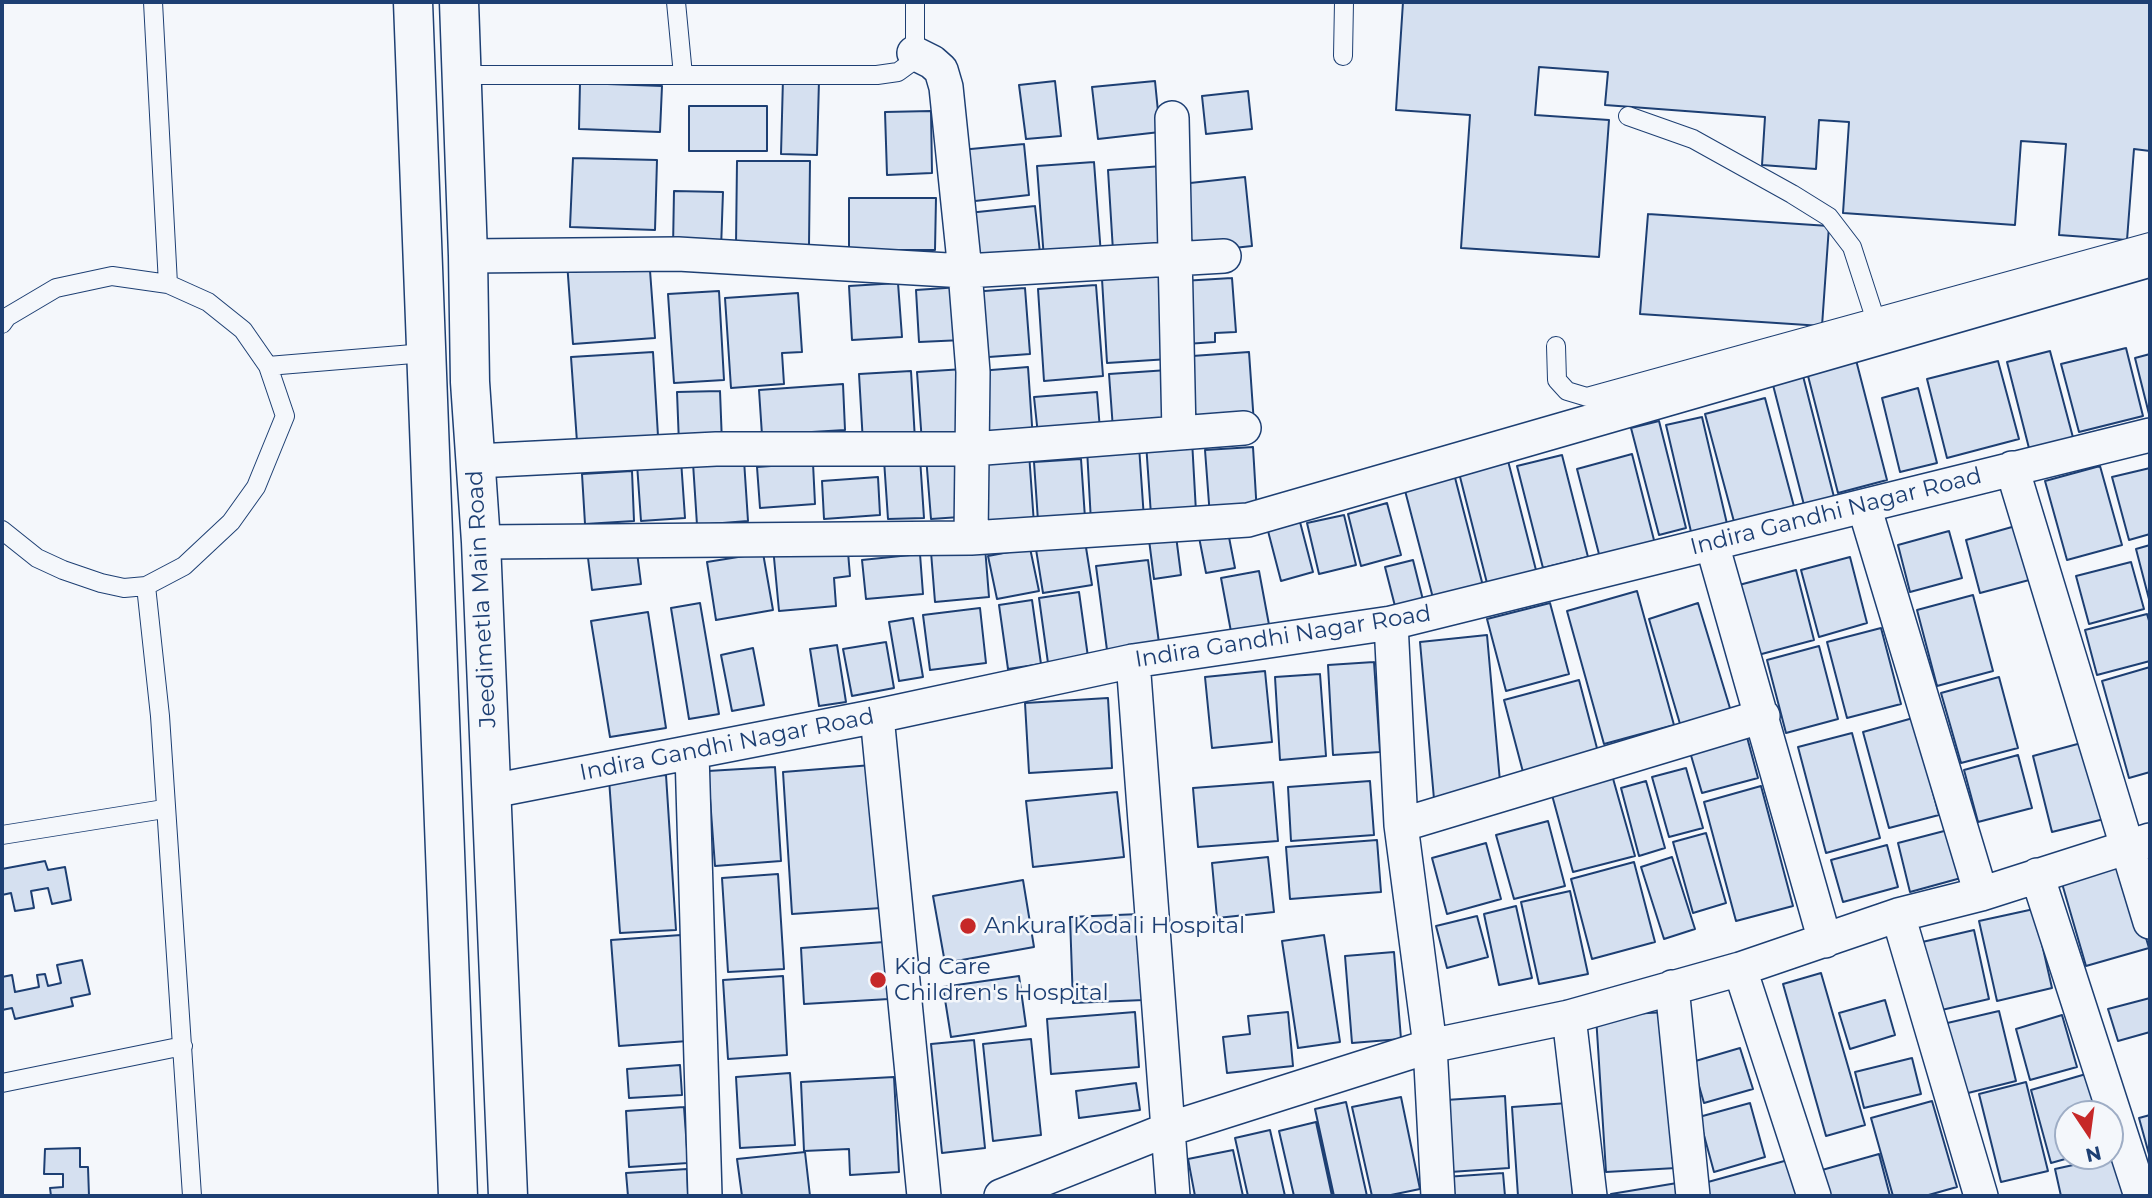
<!DOCTYPE html>
<html>
<head>
<meta charset="utf-8">
<style>
	body { margin:0 }
	#map { position:relative; width:2152px; height:1198px; overflow:hidden; background:#f4f7fb; font-family:Montserrat,sans-serif }
	canvas { display:block }
	.frame { position:absolute; inset:0; border:4px solid #1d3f73; pointer-events:none }
	.north { position:absolute; left:2054px; top:1100px; width:70px; height:70px; box-sizing:border-box; background:#f4f7fb; border:2px solid #9eadc5; border-radius:50%; rotate:167deg; font-size:19px; font-weight:700; line-height:28px; text-align:center; color:#1d3f73 }
	.north::after { content:''; display:block; margin:auto; width:24px; height:32px; background:#c62828; clip-path:polygon(50% 0,100% 100%,50% 72%,0 100%) }
</style>
</head>
<body>
<div id="map">
<canvas width="2152" height="1198"></canvas>
<div class="frame"></div>
<div class="north">N</div>
</div>
<script>
const ctx = document.querySelector('canvas').getContext('2d');
ctx.lineJoin = 'round';
function fill(path, color) { ctx.fillStyle = color; ctx.fill(path, 'evenodd'); }
const toPath = rows => new Path2D(rows.map(r => 'M' + r).join(''));
function trace(path, color, width, dash) { ctx.strokeStyle = color; ctx.lineWidth = width; ctx.lineCap = dash ? 'butt' : 'round'; ctx.setLineDash(dash || []); ctx.stroke(path); }
function drawText(font, color, halo, rows, align = 'center') {
  ctx.font = font + ' Montserrat,sans-serif'; ctx.lineWidth = 5; ctx.setLineDash([]); ctx.textBaseline = 'middle'; ctx.strokeStyle = halo; ctx.fillStyle = color; for (const [text, x, y, turn = 0] of rows) {
    ctx.save(); ctx.translate(x, y); ctx.rotate((+turn || 0) * Math.PI / 180); ctx.textAlign = isNaN(turn) ? turn : align; if (halo) ctx.strokeText(text, 0, 0); ctx.fillText(text, 0, 0); ctx.restore();
  }
}
const building = toPath([
	[1403,2,2150,2,2150,151,2134,149,2127,240,2059,235,2066,144,2021,141,2015,225,1843,213,1849,122,1819,120,1816,169,1762,165,1765,117,1605,105,1608,72,1539,67,1535,115,1609,120,1599,257,1461,248,1470,115,1396,110,1403,2],
	[783,78,819,80,817,155,781,154,783,78],
	[1055,81,1061,136,1026,139,1019,85,1055,81],
	[1155,81,1160,132,1098,139,1092,87,1155,81],
	[580,83,662,86,660,132,579,129,580,83],
	[1248,91,1252,129,1206,134,1202,96,1248,91],
	[689,106,767,106,767,151,689,151,689,106],
	[931,111,932,173,887,175,885,112,931,111],
	[1024,144,1029,195,966,202,960,150,1024,144],
	[573,158,657,160,655,230,570,227,573,158],
	[737,161,810,161,809,245,736,245,737,161],
	[1094,162,1101,255,1044,259,1037,166,1094,162],
	[1163,166,1169,248,1113,251,1108,170,1163,166],
	[1245,177,1252,246,1188,253,1181,184,1245,177],
	[674,191,723,192,721,249,673,248,674,191],
	[849,198,936,198,935,250,849,250,849,198],
	[1035,206,1040,253,973,260,968,213,1035,206],
	[1648,214,1829,226,1822,326,1640,314,1648,214],
	[649,257,655,338,573,344,567,262,649,257],
	[1163,275,1169,359,1107,363,1102,279,1163,275],
	[1232,278,1236,332,1215,333,1215,342,1186,344,1182,281,1232,278],
	[898,283,902,337,852,340,849,286,898,283],
	[1096,285,1103,376,1044,381,1038,289,1096,285],
	[960,287,963,340,919,342,916,290,960,287],
	[1025,288,1030,354,975,358,971,292,1025,288],
	[719,291,724,380,674,383,668,294,719,291],
	[798,293,802,352,782,353,784,384,731,388,725,298,798,293],
	[2126,348,2143,416,2079,432,2061,364,2126,348],
	[2050,351,2075,445,2031,456,2007,362,2050,351],
	[653,352,658,436,577,442,571,357,653,352],
	[1249,352,1254,424,1183,429,1178,357,1249,352],
	[2150,354,2150,418,2135,358,2150,354],
	[1856,360,1887,480,1838,493,1807,372,1856,360],
	[1998,361,2019,439,1947,458,1927,379,1998,361],
	[1028,367,1033,440,983,443,979,371,1028,367],
	[964,369,969,440,922,443,917,372,964,369],
	[1168,370,1171,426,1113,429,1109,374,1168,370],
	[911,371,915,440,863,443,859,374,911,371],
	[1803,376,1834,497,1804,505,1773,385,1803,376],
	[843,384,845,430,762,435,759,390,843,384],
	[1918,388,1937,463,1900,472,1882,398,1918,388],
	[720,391,722,443,679,444,677,392,720,391],
	[1097,392,1100,430,1038,435,1034,397,1097,392],
	[1765,398,1796,514,1736,529,1705,414,1765,398],
	[1702,417,1728,528,1692,536,1666,425,1702,417],
	[1659,421,1686,528,1659,535,1631,428,1659,421],
	[1192,440,1196,512,1151,515,1146,443,1192,440],
	[1139,446,1144,519,1091,522,1087,449,1139,446],
	[1253,447,1257,514,1210,517,1205,450,1253,447],
	[1029,453,1034,524,978,528,974,457,1029,453],
	[1506,453,1537,574,1488,587,1457,465,1506,453],
	[956,454,960,517,931,519,926,456,956,454],
	[1632,454,1655,544,1600,558,1577,469,1632,454],
	[1562,455,1588,557,1543,568,1517,466,1562,455],
	[920,458,924,518,888,519,884,460,920,458],
	[1081,459,1085,518,1038,521,1034,462,1081,459],
	[681,460,685,518,641,521,637,464,681,460],
	[744,460,748,521,697,525,693,463,744,460],
	[813,463,815,504,760,508,757,467,813,463],
	[1452,466,1483,586,1433,598,1402,479,1452,466],
	[2100,466,2122,545,2067,560,2045,481,2100,466],
	[2150,468,2150,534,2129,540,2112,477,2150,468],
	[632,471,634,521,585,524,582,474,632,471],
	[878,477,880,515,824,519,822,481,878,477],
	[1387,503,1401,555,1361,566,1348,514,1387,503],
	[1344,515,1356,565,1319,574,1307,523,1344,515],
	[1300,522,1313,572,1281,581,1268,531,1300,522],
	[2019,525,2033,579,1980,593,1966,540,2019,525],
	[1227,527,1235,568,1206,573,1198,532,1227,527],
	[1175,528,1181,575,1154,579,1148,532,1175,528],
	[1949,531,1962,578,1910,592,1898,545,1949,531],
	[1084,535,1092,585,1043,593,1035,543,1084,535],
	[847,540,850,576,834,578,836,606,779,611,773,547,847,540],
	[636,544,641,584,592,590,587,550,636,544],
	[2150,545,2150,603,2136,549,2150,545],
	[985,547,989,597,935,602,931,552,985,547],
	[1030,548,1039,591,997,599,988,556,1030,548],
	[763,553,773,610,716,620,707,562,763,553],
	[920,554,923,594,866,599,862,560,920,554],
	[1850,557,1867,623,1819,637,1801,570,1850,557],
	[1148,560,1159,643,1107,650,1096,566,1148,560],
	[1413,560,1425,608,1397,614,1385,567,1413,560],
	[2131,562,2144,609,2089,624,2076,576,2131,562],
	[1796,570,1814,640,1758,655,1739,585,1796,570],
	[1259,571,1270,630,1232,637,1221,578,1259,571],
	[1637,591,1674,725,1604,744,1567,611,1637,591],
	[1079,592,1088,657,1048,663,1039,598,1079,592],
	[1973,595,1993,671,1937,686,1917,610,1973,595],
	[1032,600,1041,664,1008,669,999,605,1032,600],
	[700,603,719,714,689,719,671,608,700,603],
	[1550,603,1569,674,1506,691,1487,619,1550,603],
	[1698,603,1733,718,1683,734,1649,619,1698,603],
	[980,608,986,663,930,670,923,615,980,608],
	[648,612,666,728,610,737,591,621,648,612],
	[2147,614,2150,624,2150,661,2097,675,2085,630,2147,614],
	[913,618,923,677,899,681,889,622,913,618],
	[1881,628,1901,704,1847,718,1827,642,1881,628],
	[1487,635,1501,793,1434,799,1420,642,1487,635],
	[886,642,894,688,852,696,843,649,886,642],
	[837,645,846,702,819,706,810,649,837,645],
	[1819,646,1838,719,1786,733,1767,660,1819,646],
	[753,648,764,705,732,711,721,655,753,648],
	[1374,662,1380,752,1333,755,1328,665,1374,662],
	[2150,667,2150,772,2129,778,2102,681,2150,667],
	[1265,671,1272,742,1212,748,1205,677,1265,671],
	[1320,674,1326,756,1280,760,1275,677,1320,674],
	[1999,677,2018,748,1961,763,1941,693,1999,677],
	[1579,680,1598,752,1523,772,1504,700,1579,680],
	[1108,698,1112,768,1029,773,1025,703,1108,698],
	[1913,718,1939,815,1889,828,1863,732,1913,718],
	[1852,733,1880,838,1826,853,1798,747,1852,733],
	[1747,737,1758,778,1702,793,1690,752,1747,737],
	[2085,742,2104,819,2052,832,2033,756,2085,742],
	[2018,755,2032,808,1978,822,1964,770,2018,755],
	[872,765,881,908,792,914,783,772,872,765],
	[775,767,781,861,715,866,708,771,775,767],
	[1610,768,1635,856,1573,872,1549,784,1610,768],
	[1686,768,1703,828,1669,837,1652,777,1686,768],
	[666,775,676,930,620,933,609,779,666,775],
	[1370,781,1374,835,1291,841,1288,787,1370,781],
	[1646,781,1665,848,1639,856,1621,788,1646,781],
	[1273,782,1278,841,1198,847,1193,788,1273,782],
	[1761,786,1793,906,1736,921,1704,802,1761,786],
	[1117,792,1124,857,1033,867,1026,801,1117,792],
	[1548,821,1565,886,1514,899,1496,835,1548,821],
	[1948,830,1961,878,1910,892,1898,843,1948,830],
	[1706,833,1726,903,1693,913,1673,842,1706,833],
	[1377,840,1381,892,1290,899,1286,847,1377,840],
	[1486,843,1501,899,1447,914,1432,858,1486,843],
	[1887,845,1898,887,1843,902,1831,860,1887,845],
	[1268,857,1274,912,1217,918,1212,863,1268,857],
	[1672,857,1695,929,1664,939,1641,867,1672,857],
	[45,861,48,870,65,867,71,900,52,904,48,888,31,891,34,908,15,911,11,893,2,895,2,869,45,861],
	[1634,862,1655,942,1592,959,1571,879,1634,862],
	[2124,863,2149,948,2086,966,2061,880,2124,863],
	[778,874,784,969,728,972,722,878,778,874],
	[1023,880,1034,947,945,963,933,896,1023,880],
	[1570,891,1588,974,1539,984,1521,902,1570,891],
	[1516,906,1532,978,1499,985,1484,914,1516,906],
	[2034,909,2052,988,1997,1001,1979,921,2034,909],
	[1140,914,1144,1000,1073,1003,1070,917,1140,914],
	[1477,916,1488,957,1447,968,1436,926,1477,916],
	[1974,930,1989,999,1933,1012,1918,943,1974,930],
	[681,935,688,1041,619,1046,611,940,681,935],
	[1324,935,1340,1042,1298,1048,1282,941,1324,935],
	[885,942,889,999,804,1004,801,948,885,942],
	[1394,952,1401,1039,1352,1043,1345,956,1394,952],
	[82,960,90,994,71,998,73,1006,15,1019,12,1008,2,1010,2,977,12,975,15,992,39,987,37,975,45,974,48,986,61,983,57,965,82,960],
	[1821,973,1865,1125,1826,1136,1783,984,1821,973],
	[783,976,787,1055,728,1059,723,980,783,976],
	[1019,976,1026,1026,951,1037,943,987,1019,976],
	[2150,998,2150,1032,2118,1041,2108,1009,2150,998],
	[1885,1000,1895,1035,1850,1049,1839,1013,1885,1000],
	[1999,1011,2016,1081,1960,1095,1943,1024,1999,1011],
	[1135,1012,1139,1067,1051,1074,1047,1019,1135,1012],
	[1288,1012,1293,1066,1227,1073,1223,1037,1250,1034,1248,1016,1288,1012],
	[1666,1012,1676,1168,1606,1172,1596,1016,1666,1012],
	[2062,1015,2077,1067,2030,1080,2016,1029,2062,1015],
	[1031,1039,1041,1135,993,1141,983,1044,1031,1039],
	[974,1040,985,1148,942,1153,931,1044,974,1040],
	[1740,1048,1753,1089,1704,1103,1692,1062,1740,1048],
	[1912,1058,1921,1094,1864,1108,1855,1072,1912,1058],
	[680,1065,682,1095,629,1098,627,1069,680,1065],
	[790,1073,795,1145,740,1148,736,1077,790,1073],
	[2086,1074,2097,1114,2068,1114,2068,1156,2076,1156,2051,1163,2031,1090,2086,1074],
	[894,1077,899,1172,850,1175,849,1149,804,1151,801,1082,894,1077],
	[2026,1082,2048,1171,2001,1182,1979,1094,2026,1082],
	[1136,1083,1140,1110,1079,1118,1076,1091,1136,1083],
	[1505,1096,1509,1168,1450,1172,1446,1100,1505,1096],
	[1401,1097,1420,1189,1386,1196,1372,1196,1352,1107,1401,1097],
	[1932,1101,1957,1187,1925,1196,1893,1196,1871,1118,1932,1101],
	[1346,1102,1367,1196,1334,1196,1315,1109,1346,1102],
	[1568,1103,1573,1196,1518,1196,1512,1107,1568,1103],
	[1750,1103,1765,1157,1714,1172,1699,1117,1750,1103],
	[684,1107,688,1163,629,1167,626,1111,684,1107],
	[2150,1115,2150,1158,2139,1118,2150,1115],
	[1316,1122,1332,1196,1294,1196,1279,1131,1316,1122],
	[1270,1130,1285,1196,1248,1196,1235,1138,1270,1130],
	[80,1148,80,1167,88,1167,89,1196,51,1196,50,1188,63,1187,63,1174,44,1174,45,1149,80,1148],
	[1233,1150,1243,1196,1195,1196,1188,1159,1233,1150],
	[805,1152,810,1196,742,1196,737,1159,805,1152],
	[1879,1154,1890,1196,1829,1196,1822,1170,1879,1154],
	[2119,1155,2128,1196,2061,1196,2055,1169,2119,1155],
	[1788,1160,1798,1196,1700,1196,1697,1185,1788,1160],
	[687,1169,688,1196,628,1196,626,1173,687,1169],
	[1503,1173,1505,1196,1446,1196,1445,1177,1503,1173],
	[1677,1183,1679,1196,1611,1196,1611,1194,1677,1183]
]);
const lane = toPath([
	[153,2,168,284],
	[676,2,683,75],
	[1343,56,1344,2],
	[462,75,877,75,898,72,909,64,915,49,915,2],
	[1628,116,1693,139,1792,194,1829,217,1852,247,1875,318],
	[2,324,7,317,56,288,112,276,168,284,208,302,243,330,268,366,285,416,256,487,231,522,184,566,146,586,124,588,101,583,63,570,37,558,2,530],
	[1556,346,1557,380,1567,391,1587,397,2150,242],
	[268,366,425,353],
	[146,586,160,716,192,1196],
	[2,835,164,809],
	[2,1083,183,1046]
]);
const street = toPath([
	[914,53,932,62,941,70,946,87,965,271,973,372,971,538],
	[1172,118,1179,433],
	[468,256,678,254,965,271,1224,256],
	[476,461,716,449,972,449,1244,428],
	[2012,468,2150,922],
	[1864,506,1981,894],
	[481,542,971,538,1248,520,2150,260],
	[1712,544,1825,941],
	[1391,623,1401,825,1430,1046,1438,1196],
	[1133,661,1173,1196],
	[877,716,924,1196],
	[692,753,705,1196],
	[492,791,877,716,1133,661,1391,623,2150,435],
	[1401,825,1763,716],
	[2037,875,2141,1196],
	[1898,915,1981,1196],
	[1740,969,1814,1196],
	[1672,987,1693,1196],
	[1569,1017,1590,1196],
	[1001,1196,1169,1129,1430,1046,1569,1017,1740,969,1898,915,1981,894,2150,840]
]);
const primary = toPath([
	[413,2,458,1196],
	[459,2,468,256,470,382,481,542,508,1196]
]);
const markers = [
	[968,926,9,"#c62828"],
	[878,980,9,"#c62828"]
];
const streetNames = [
	["Indira Gandhi Nagar Road",1836,512,-14],
	["Jeedimetla Main Road",482,599,-93],
	["Indira Gandhi Nagar Road",1283,637,-9],
	["Indira Gandhi Nagar Road",727,745,-11]
];
const poiNames = [
	["Ankura Kodali Hospital",984,926],
	["Kid Care",894,967],
	["Children's Hospital",894,993]
];
fill(building, '#d5e0f0');
trace(building, '#1d3f73', 2);
trace(lane, '#1d3f73', 20);
trace(street, '#1d3f73', 36);
trace(primary, '#1d3f73', 41);
trace(lane, '#f4f7fb', 18);
trace(street, '#f4f7fb', 33);
trace(primary, '#f4f7fb', 38);
for (const [x, y, r, color] of markers) { const dot = new Path2D(); dot.arc(x, y, r, 0, 2 * Math.PI); ctx.fillStyle = color; ctx.fill(dot); trace(dot, '#f4f7fb', 2.5); }
drawText('23px', '#1d3f73', '#f4f7fb', streetNames);
drawText('23px', '#1d3f73', '#f4f7fb', poiNames, 'left');
</script>
</body>
</html>
